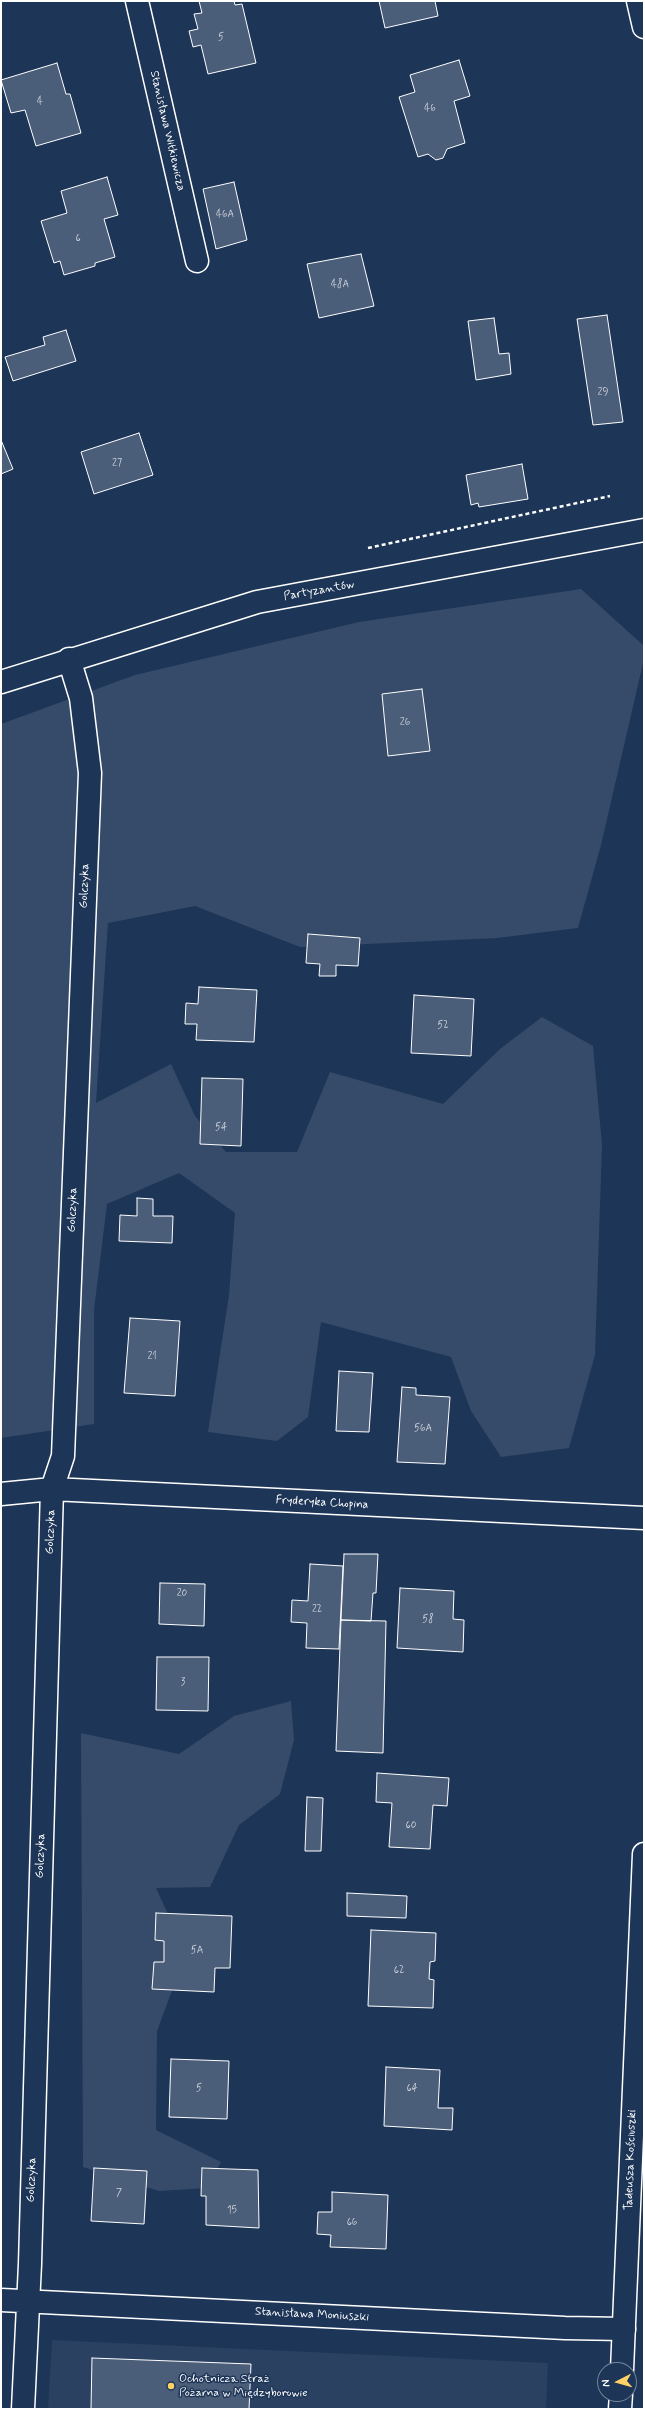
<!DOCTYPE html>
<html>
<head>
<meta charset="utf-8">
<style>
	body { margin:0 }
	#map { position:relative; width:645px; height:2410px; overflow:hidden; background:#1d3557; font-family:Mynerve,sans-serif }
	canvas { display:block }
	.frame { position:absolute; inset:0; border:2px solid #fff; pointer-events:none }
	.north { position:absolute; left:597px; top:2362px; width:40px; height:40px; box-sizing:border-box; background:#1d3557; border:1px solid #77869a; border-radius:50%; rotate:264deg; font-size:11px; font-weight:700; line-height:16px; text-align:center; color:#fff }
	.north::after { content:''; display:block; margin:auto; width:14px; height:18px; background:#ffd166; clip-path:polygon(50% 0,100% 100%,50% 72%,0 100%) }
</style>
</head>
<body>
<div id="map">
<canvas width="645" height="2410"></canvas>
<div class="frame"></div>
<div class="north">N</div>
</div>
<script>
const ctx = document.querySelector('canvas').getContext('2d');
ctx.lineJoin = 'round';
function fill(path, color) { ctx.fillStyle = color; ctx.fill(path, 'evenodd'); }
const toPath = rows => new Path2D(rows.map(r => 'M' + r).join(''));
function trace(path, color, width, dash) { ctx.strokeStyle = color; ctx.lineWidth = width; ctx.lineCap = dash ? 'butt' : 'round'; ctx.setLineDash(dash || []); ctx.stroke(path); }
function drawText(font, color, halo, rows, align = 'center') {
  ctx.font = font + ' Mynerve,sans-serif'; ctx.lineWidth = 3; ctx.setLineDash([]); ctx.textBaseline = 'middle'; ctx.strokeStyle = halo; ctx.fillStyle = color; for (const [text, x, y, turn = 0] of rows) {
    ctx.save(); ctx.translate(x, y); ctx.rotate((+turn || 0) * Math.PI / 180); ctx.textAlign = isNaN(turn) ? turn : align; if (halo) ctx.strokeText(text, 0, 0); ctx.fillText(text, 0, 0); ctx.restore();
  }
}
const built = toPath([
	[52,2340,548,2363,546,2409,48,2409]
]);
const green = toPath([
	[581,589,644,646,644,659,601,845,578,928,497,938,300,947,195,906,108,923,96,1103,171,1064,195,1116,226,1152,297,1152,330,1072,443,1104,500,1049,542,1017,593,1046,602,1145,595,1355,569,1448,501,1457,471,1411,451,1357,321,1322,308,1417,277,1441,208,1432,229,1295,235,1213,179,1173,107,1204,94,1310,94,1424,1,1438,1,724,135,675,359,622],
	[291,1701,294,1740,280,1794,239,1825,210,1887,156,1888,186,1953,157,2031,156,2130,221,2162,207,2188,159,2191,83,2167,81,1733,179,1754,234,1716]
]);
const building = toPath([
	[199,1,234,1,235,5,242,4,256,63,208,74,201,45,193,47,189,31,198,29,194,14,202,13,199,1],
	[379,1,435,1,438,16,385,28,379,1],
	[459,60,470,96,454,101,465,143,447,149,443,158,436,160,428,154,418,157,399,97,415,92,410,75,459,60],
	[57,63,66,94,70,94,81,133,36,146,25,110,11,113,1,80,57,63],
	[107,177,118,215,104,219,115,257,95,263,95,266,64,275,60,261,54,263,41,221,67,213,61,191,107,177],
	[234,182,247,240,216,249,203,189,234,182],
	[361,254,374,306,319,318,307,264,361,254],
	[607,315,623,422,593,425,577,319,607,315],
	[494,318,499,354,509,353,511,374,476,380,468,321,494,318],
	[66,330,76,361,13,381,5,357,45,345,43,337,66,330],
	[139,433,153,475,94,494,81,452,139,433],
	[1,440,13,469,1,474,1,440],
	[522,464,528,499,479,507,478,503,471,505,466,475,522,464],
	[422,689,430,751,388,756,382,694,422,689],
	[308,934,360,938,358,966,336,965,336,976,319,976,320,964,306,963,308,934],
	[199,987,257,990,254,1042,196,1040,197,1024,185,1024,186,1003,198,1004,199,987],
	[414,995,474,999,471,1056,411,1053,414,995],
	[202,1078,243,1079,241,1146,200,1144,202,1078],
	[137,1198,153,1199,153,1216,173,1216,172,1243,119,1241,120,1215,137,1216,137,1198],
	[130,1318,180,1321,175,1396,124,1393,130,1318],
	[339,1371,373,1373,369,1432,336,1431,339,1371],
	[402,1387,416,1388,416,1395,450,1397,445,1464,397,1462,402,1387],
	[344,1554,378,1554,376,1593,373,1593,371,1621,341,1620,344,1554],
	[310,1564,343,1566,339,1649,306,1648,307,1623,291,1622,292,1600,308,1601,310,1564],
	[160,1583,205,1584,204,1626,159,1624,160,1583],
	[400,1588,454,1591,453,1619,464,1620,463,1652,397,1648,400,1588],
	[341,1620,386,1621,383,1753,336,1751,341,1620],
	[157,1657,209,1657,208,1711,156,1710,157,1657],
	[377,1773,449,1778,447,1806,433,1805,430,1849,389,1847,392,1803,376,1802,377,1773],
	[307,1797,323,1798,321,1851,305,1851,307,1797],
	[347,1893,407,1896,406,1918,347,1916,347,1893],
	[156,1913,232,1916,230,1968,215,1968,214,1992,152,1989,154,1962,164,1962,164,1941,155,1940,156,1913],
	[371,1930,436,1933,435,1961,430,1962,429,1979,434,1980,433,2008,368,2006,371,1930],
	[171,2059,229,2061,227,2119,169,2117,171,2059],
	[386,2067,440,2070,438,2108,453,2108,452,2130,384,2126,386,2067],
	[94,2168,147,2171,144,2224,91,2221,94,2168],
	[202,2168,258,2170,259,2228,206,2225,206,2196,201,2196,202,2168],
	[332,2192,388,2195,386,2249,330,2247,331,2235,317,2234,318,2212,332,2212,332,2192],
	[92,2358,251,2364,249,2409,91,2409,92,2358]
]);
const path = toPath([
	[368,548,610,496]
]);
const minor = toPath([
	[137,1,197,261],
	[1,1494,52,1489,644,1518],
	[1,2300,565,2328,624,2329],
	[23,2409,30,2264,52,1489,63,1456,90,773,81,698,69,659]
]);
const tertiary = toPath([
	[1,682,257,602,644,530]
]);
const secondary = toPath([
	[638,1,644,27],
	[622,2370,644,1854],
	[620,2409,621,2394]
]);
const markers = [
	[171,2386,4,"#ffd166"]
];
const numberNames = [
	["5",221,38],
	["4",40,102],
	["46",430,109],
	["46A",225,215],
	["6",78,239],
	["48A",340,285],
	["29",603,393],
	["27",117,464],
	["26",405,723],
	["52",443,1026],
	["54",221,1128],
	["21",152,1357],
	["56A",423,1429],
	["20",182,1594],
	["22",317,1610],
	["58",428,1620],
	["3",183,1683],
	["60",411,1826],
	["5A",197,1951],
	["62",399,1971],
	["5",199,2089],
	["64",412,2089],
	["7",119,2194],
	["15",232,2211],
	["66",352,2223]
];
const streetNames = [
	["Stanisława Witkiewicza",167,131,77],
	["Partyzantów",319,591,-10],
	["Golczyka",85,886,-88],
	["Golczyka",73,1210,-88],
	["Fryderyka Chopina",322,1503,3],
	["Golczyka",51,1532,-88],
	["Golczyka",41,1856,-88],
	["Tadeusza Kościuszki",631,2160,-88],
	["Golczyka",32,2180,-88],
	["Stanisława Moniuszki",312,2315,3]
];
const poiNames = [
	["Ochotnicza Straż",179,2379],
	["Pożarna w Międzyborowie",179,2393]
];
fill(built, '#2a4161');
fill(green, '#364b69');
fill(building, '#4a5d79');
trace(building, '#fff', 1);
trace(minor, '#fff', 25);
trace(tertiary, '#fff', 25);
trace(secondary, '#fff', 25);
trace(path, '#fff', 2.5, [4, 3]);
trace(minor, '#1d3557', 22);
trace(tertiary, '#1d3557', 22);
trace(secondary, '#1d3557', 22);
for (const [x, y, r, color] of markers) { const dot = new Path2D(); dot.arc(x, y, r, 0, 2 * Math.PI); ctx.fillStyle = color; ctx.fill(dot); trace(dot, '#1d3557', 1.5); }
drawText('10px', '#d2d6de', null, numberNames);
drawText('12px', '#fff', '#1d3557', streetNames);
drawText('12px', '#fff', '#1d3557', poiNames, 'left');
</script>
</body>
</html>
